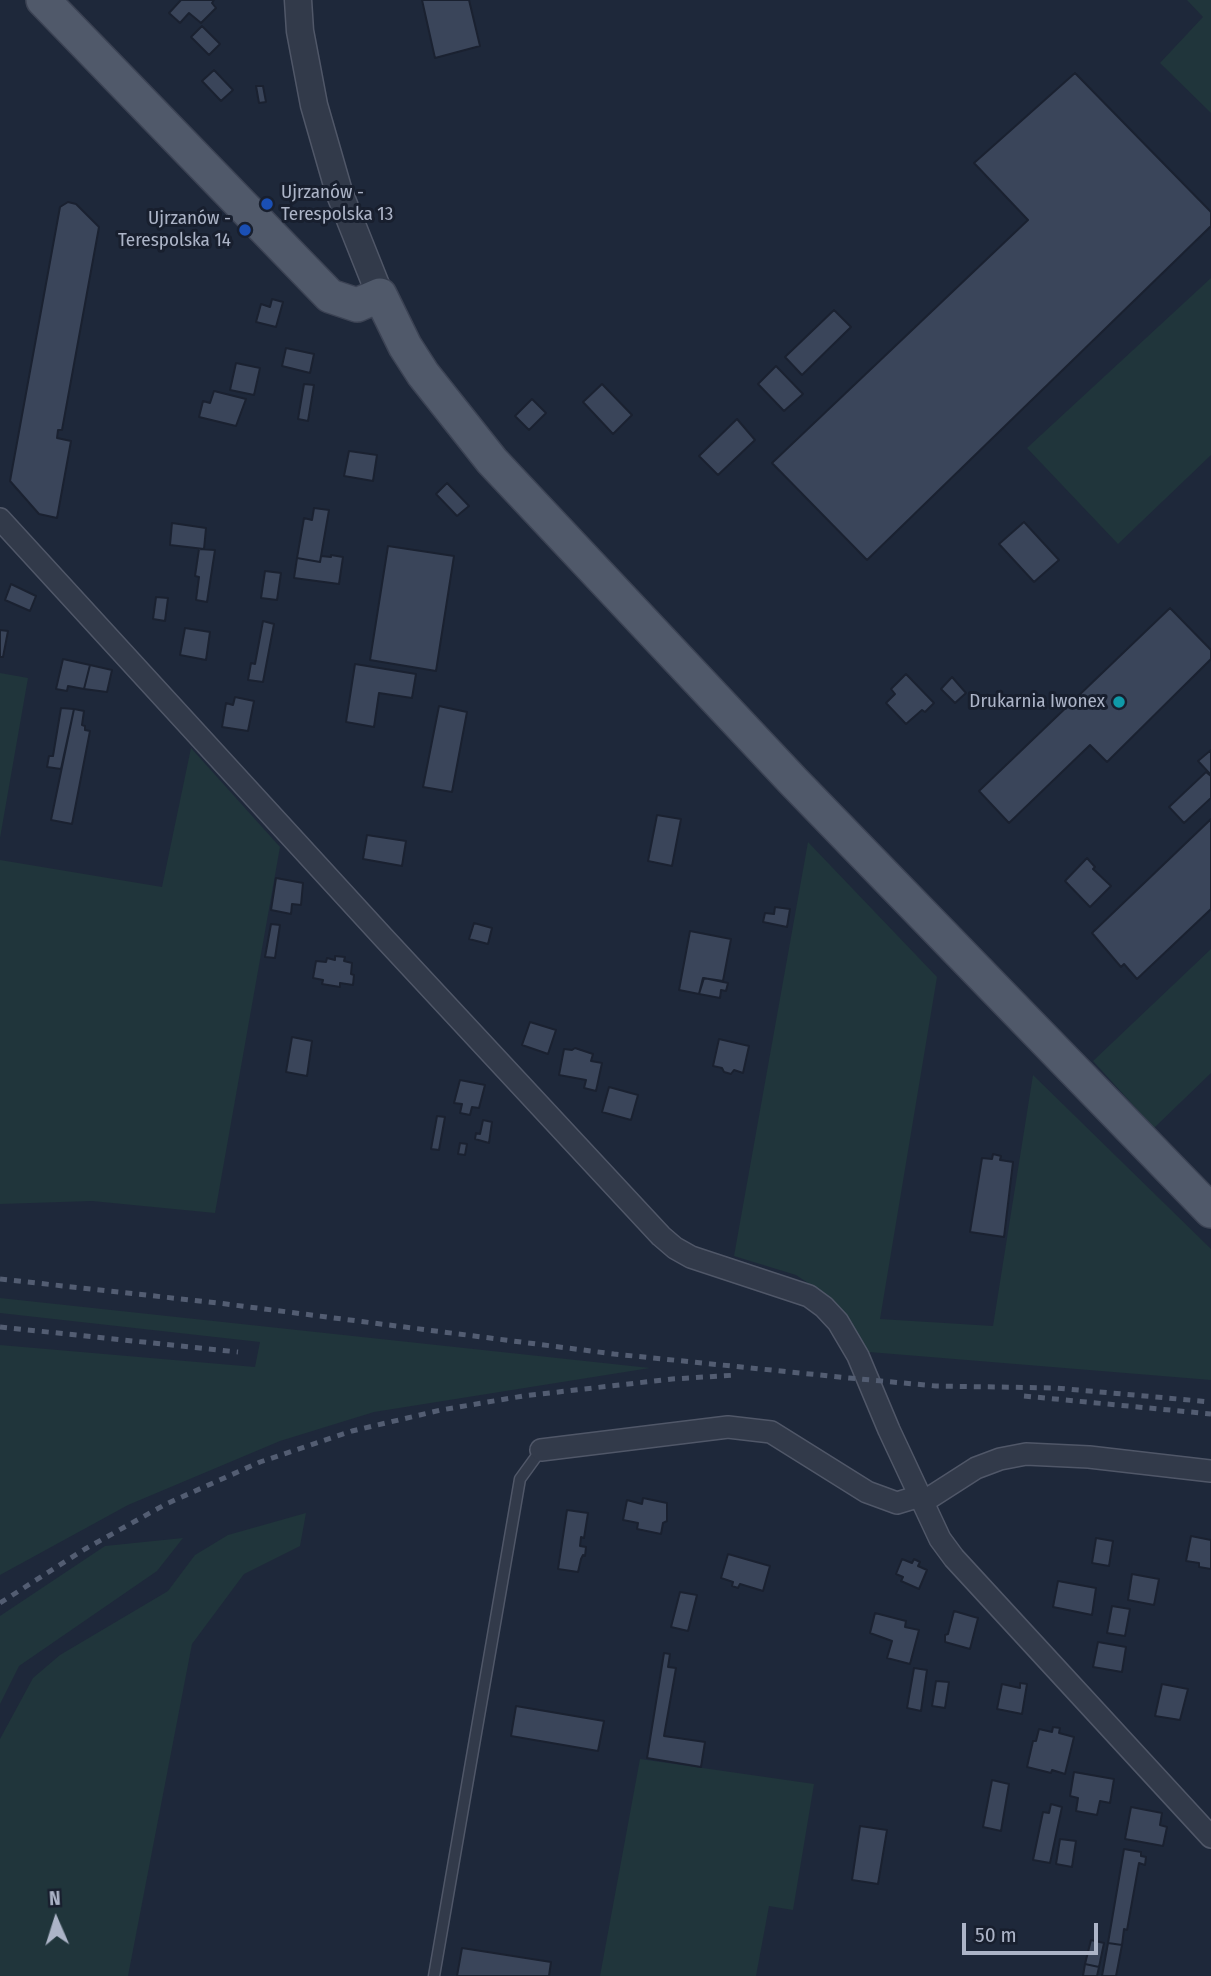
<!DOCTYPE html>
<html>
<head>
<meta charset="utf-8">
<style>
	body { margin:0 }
	#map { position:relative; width:1211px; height:1976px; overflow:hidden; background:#1e283a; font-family:"Fira Sans Condensed",sans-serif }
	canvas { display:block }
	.north { position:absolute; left:21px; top:1885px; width:70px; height:70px; -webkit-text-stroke:5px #181f2e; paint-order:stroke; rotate:357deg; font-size:19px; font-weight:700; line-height:28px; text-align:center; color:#acb4c7 }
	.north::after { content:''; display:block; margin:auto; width:24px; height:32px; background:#acb4c7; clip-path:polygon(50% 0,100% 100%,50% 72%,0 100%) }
	.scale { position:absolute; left:962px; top:1923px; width:136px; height:32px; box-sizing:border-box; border:4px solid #acb4c7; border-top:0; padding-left:9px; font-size:21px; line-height:24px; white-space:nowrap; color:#acb4c7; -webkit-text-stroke:5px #181f2e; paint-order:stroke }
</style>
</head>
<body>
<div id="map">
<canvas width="1211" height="1976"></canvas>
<div class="north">N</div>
<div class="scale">50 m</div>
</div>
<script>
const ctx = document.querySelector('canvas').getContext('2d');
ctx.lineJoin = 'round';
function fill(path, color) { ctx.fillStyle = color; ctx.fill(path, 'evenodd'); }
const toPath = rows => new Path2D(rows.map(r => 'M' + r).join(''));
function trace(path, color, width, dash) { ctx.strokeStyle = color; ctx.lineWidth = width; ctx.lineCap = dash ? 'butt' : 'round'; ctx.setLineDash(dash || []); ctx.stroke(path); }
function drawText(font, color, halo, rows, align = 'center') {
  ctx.font = font + ' "Fira Sans Condensed",sans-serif'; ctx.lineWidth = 6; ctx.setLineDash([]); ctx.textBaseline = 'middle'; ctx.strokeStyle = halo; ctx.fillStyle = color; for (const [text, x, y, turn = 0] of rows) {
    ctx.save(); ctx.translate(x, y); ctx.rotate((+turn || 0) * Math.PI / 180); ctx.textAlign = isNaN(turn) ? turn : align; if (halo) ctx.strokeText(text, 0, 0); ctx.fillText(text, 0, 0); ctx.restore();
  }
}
const green = toPath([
	[1187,0,1211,0,1211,113,1160,63,1203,17],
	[1211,278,1211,455,1118,544,1027,448],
	[0,673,28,678,0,838],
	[191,748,280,847,215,1213,92,1201,0,1204,0,860,162,887],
	[808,842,937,977,880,1319,993,1326,1033,1075,1211,1249,1211,1380,869,1352,832,1299,796,1275,734,1256],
	[1211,949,1211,1073,1154,1128,1093,1061],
	[0,1298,650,1368,374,1412,280,1441,128,1505,0,1575,0,1345,255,1367,260,1342,0,1313],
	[306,1513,300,1546,244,1574,192,1644,128,1976,0,1976,0,1739,33,1678,60,1655,168,1591,195,1555,228,1535],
	[183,1538,157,1571,19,1666,0,1704,0,1616,105,1546],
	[640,1759,814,1784,793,1910,769,1906,756,1976,600,1976]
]);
const building = toPath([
	[181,0,214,0,212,3,216,8,201,23,189,13,180,23,169,13,181,0],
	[422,0,469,0,480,46,435,58,422,0],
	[202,26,220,44,209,55,191,37,202,26],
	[214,70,233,90,221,101,202,81,214,70],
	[1075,73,1211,212,1211,226,867,560,772,463,1028,220,974,163,1075,73],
	[256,86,263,86,266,102,259,103,256,86],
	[68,202,76,204,99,227,62,430,58,430,57,438,71,441,57,518,39,514,10,481,60,207,68,202],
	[272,299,283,302,276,327,256,322,261,304,270,307,272,299],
	[834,310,851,327,802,375,785,357,834,310],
	[286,348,314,354,310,373,282,366,286,348],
	[236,363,260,368,254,395,230,390,236,363],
	[776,366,803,394,784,411,758,384,776,366],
	[304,384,314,385,308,421,298,419,304,384],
	[602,384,632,415,613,434,583,402,602,384],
	[214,391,246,399,236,426,199,417,203,401,210,403,214,391],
	[532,399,546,413,529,430,515,416,532,399],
	[737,419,755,440,718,475,699,456,737,419],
	[349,451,377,455,373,481,344,476,349,451],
	[447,483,469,506,457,516,436,494,447,483],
	[314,508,329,510,320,562,297,558,304,518,312,520,314,508],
	[1024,522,1059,560,1034,582,999,544,1024,522],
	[172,523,206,528,204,549,170,545,172,523],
	[388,546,454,556,436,671,370,660,388,546],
	[199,549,215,550,207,602,196,600,199,577,195,576,199,549],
	[331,555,343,557,339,584,294,578,297,558,320,562,321,556,331,557,331,555],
	[265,571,281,573,277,600,261,598,265,571],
	[11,584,36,596,30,611,5,600,11,584],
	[156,597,168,598,165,621,153,619,156,597],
	[1170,608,1211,650,1211,659,1107,762,1090,745,1009,823,979,791,1170,608],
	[263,621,274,624,263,682,248,680,251,663,255,664,263,621],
	[185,628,210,632,206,660,180,655,185,628],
	[0,630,8,631,3,657,0,657,0,630],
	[63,659,90,665,84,689,68,686,67,691,56,689,63,659],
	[355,664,416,674,412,698,379,693,374,727,346,722,355,664],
	[90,665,112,670,107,692,84,689,90,665],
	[906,674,934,703,925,712,922,710,906,724,886,703,895,694,891,689,906,674],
	[952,677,966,693,955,703,941,689,952,677],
	[235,697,254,701,248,731,222,727,226,703,233,705,235,697],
	[439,706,467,712,452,792,423,787,439,706],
	[61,708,74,709,61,769,47,767,49,756,53,756,61,708],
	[74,709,84,711,82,725,85,726,85,730,90,731,72,824,51,820,74,709],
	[1211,750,1211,775,1198,761,1211,750],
	[1206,772,1211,776,1211,798,1184,823,1169,807,1206,772],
	[657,815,681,819,672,866,648,861,657,815],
	[1211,819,1211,909,1137,979,1124,964,1121,967,1092,933,1211,819],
	[367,835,406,841,402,866,363,859,367,835],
	[1087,858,1095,867,1093,869,1111,886,1090,907,1065,881,1087,858],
	[276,878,303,883,301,905,292,904,291,914,271,910,276,878],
	[775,907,790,909,787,927,763,922,765,913,774,914,775,907],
	[474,923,492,928,488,944,469,939,474,923],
	[271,924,280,925,275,958,265,957,271,924],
	[690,931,731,939,723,981,703,978,699,994,679,990,690,931],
	[335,956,345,957,344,961,352,963,351,974,354,975,353,985,340,983,340,987,322,984,323,980,313,978,316,961,326,962,327,958,335,960,335,956],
	[704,978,728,983,726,991,721,990,720,998,699,994,704,978],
	[530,1022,556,1030,548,1054,522,1045,530,1022],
	[292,1037,312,1041,307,1076,286,1072,292,1037],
	[719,1039,749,1046,743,1073,734,1070,731,1074,724,1072,722,1068,713,1066,719,1039],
	[575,1048,593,1054,591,1061,602,1063,596,1091,584,1088,586,1080,559,1075,564,1049,572,1050,575,1048],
	[460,1080,485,1085,479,1108,472,1107,470,1115,460,1113,462,1104,454,1103,460,1080],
	[609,1087,638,1095,631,1120,602,1112,609,1087],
	[437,1116,445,1117,439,1150,431,1149,437,1116],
	[483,1120,492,1122,489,1143,475,1139,476,1133,480,1134,483,1120],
	[460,1143,467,1144,465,1155,458,1154,460,1143],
	[993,1154,1001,1156,1000,1160,1013,1162,1004,1237,970,1232,982,1158,992,1159,993,1154],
	[643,1498,667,1503,667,1521,663,1523,661,1534,637,1529,638,1523,623,1520,627,1500,642,1504,643,1498],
	[567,1510,588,1513,584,1538,581,1537,580,1546,586,1547,585,1556,583,1555,581,1559,578,1572,558,1569,567,1510],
	[1191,1536,1211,1540,1211,1569,1199,1567,1199,1563,1186,1561,1191,1536],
	[1096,1538,1113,1541,1109,1566,1092,1563,1096,1538],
	[728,1554,770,1566,763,1591,740,1584,738,1588,732,1586,733,1582,721,1578,728,1554],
	[902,1559,912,1563,914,1559,920,1562,918,1566,927,1570,919,1589,901,1581,903,1577,896,1574,902,1559],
	[1132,1574,1159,1579,1154,1605,1128,1600,1132,1574],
	[1058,1581,1096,1588,1092,1615,1053,1607,1058,1581],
	[680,1592,697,1595,688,1631,671,1627,680,1592],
	[1112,1606,1130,1609,1125,1636,1107,1633,1112,1606],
	[954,1611,978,1618,970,1649,945,1642,945,1635,948,1634,954,1611],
	[875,1613,906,1621,905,1627,919,1630,910,1664,887,1658,892,1641,870,1633,875,1613],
	[1098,1642,1126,1647,1122,1672,1093,1667,1098,1642],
	[664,1653,670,1654,668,1667,676,1668,664,1736,705,1742,701,1767,647,1758,664,1653],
	[914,1668,927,1670,921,1711,907,1708,914,1668],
	[936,1681,949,1682,945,1708,932,1706,936,1681],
	[1020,1683,1027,1684,1022,1714,997,1709,1002,1684,1020,1688,1020,1683],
	[1162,1684,1188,1689,1180,1720,1155,1716,1162,1684],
	[516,1706,604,1721,598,1751,511,1736,516,1706],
	[1053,1727,1060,1728,1059,1733,1074,1737,1065,1774,1052,1770,1051,1773,1027,1767,1033,1741,1036,1741,1039,1729,1052,1732,1053,1727],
	[1074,1772,1114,1779,1110,1803,1100,1801,1097,1815,1076,1811,1078,1798,1070,1796,1074,1772],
	[992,1780,1009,1784,1001,1831,983,1827,992,1780],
	[1051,1804,1062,1807,1050,1863,1033,1860,1043,1812,1049,1813,1051,1804],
	[1131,1807,1162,1813,1160,1825,1167,1827,1163,1846,1125,1839,1131,1807],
	[860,1826,887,1830,878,1884,852,1880,860,1826],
	[1060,1839,1076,1841,1072,1867,1056,1864,1060,1839],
	[1124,1849,1141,1852,1141,1856,1146,1857,1145,1865,1139,1863,1127,1930,1124,1929,1122,1945,1108,1943,1124,1849],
	[1091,1940,1104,1943,1099,1967,1085,1964,1091,1940],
	[1108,1943,1122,1945,1116,1976,1102,1976,1108,1943],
	[462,1948,551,1962,549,1976,457,1976,462,1948],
	[1085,1964,1099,1967,1097,1976,1083,1976,1085,1964]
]);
const service = toPath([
	[434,1976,520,1479,541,1450]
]);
const minor = toPath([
	[0,519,383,937,661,1236,675,1248,691,1257,809,1296,824,1307,838,1322,858,1356,889,1430,940,1539,954,1558,1211,1837],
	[541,1450,728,1427,771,1432,867,1492,897,1503,920,1496],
	[923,1502,976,1468,1000,1459,1026,1454,1089,1457,1211,1471]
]);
const tertiary = toPath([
	[298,0,300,31,314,105,339,192,380,295]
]);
const primary = toPath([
	[43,0,330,296,357,305,380,295,405,346,423,374,492,461,794,782,1211,1211]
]);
const rail = toPath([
	[0,1279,218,1303,614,1354,849,1378,936,1386,1056,1388,1211,1402],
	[0,1327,238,1352],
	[1024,1396,1211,1414],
	[0,1603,85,1549,166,1504,260,1462,352,1431,441,1410,523,1396,672,1379,737,1375]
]);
const markers = [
	[267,204,7,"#1a4fb4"],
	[245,230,7,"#1a4fb4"],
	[1119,702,7,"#0f9aa8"]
];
const poiNames = [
	["Ujrzanów -",281,193,"left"],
	["Terespolska 13",281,215,"left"],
	["Ujrzanów -",231,219],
	["Terespolska 14",231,241],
	["Drukarnia Iwonex",1105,702]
];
fill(green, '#20353b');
fill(building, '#3a455a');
trace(building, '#1a2130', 2);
trace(service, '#505768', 13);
trace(minor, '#505768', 24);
trace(tertiary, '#505768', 29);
trace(primary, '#3c4354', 36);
trace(service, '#323a4a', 10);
trace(minor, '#323a4a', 21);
trace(tertiary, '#323a4a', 26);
trace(primary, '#50596a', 33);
trace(rail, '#535d72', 5, [7, 7]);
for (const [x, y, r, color] of markers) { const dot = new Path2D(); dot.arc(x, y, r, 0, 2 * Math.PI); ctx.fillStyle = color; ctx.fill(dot); trace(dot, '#181f2e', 2.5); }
drawText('19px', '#acb4c7', '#181f2e', poiNames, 'right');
</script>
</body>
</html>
